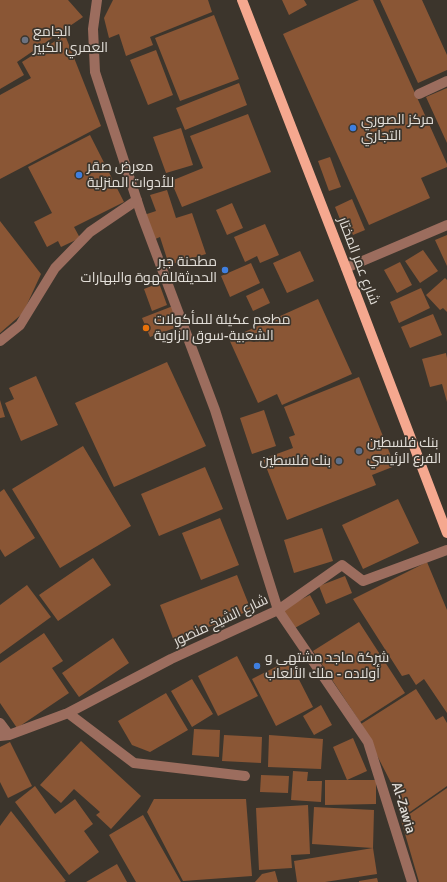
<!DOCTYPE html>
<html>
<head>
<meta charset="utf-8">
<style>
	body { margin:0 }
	canvas { display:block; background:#3c352c }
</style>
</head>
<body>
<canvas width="447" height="882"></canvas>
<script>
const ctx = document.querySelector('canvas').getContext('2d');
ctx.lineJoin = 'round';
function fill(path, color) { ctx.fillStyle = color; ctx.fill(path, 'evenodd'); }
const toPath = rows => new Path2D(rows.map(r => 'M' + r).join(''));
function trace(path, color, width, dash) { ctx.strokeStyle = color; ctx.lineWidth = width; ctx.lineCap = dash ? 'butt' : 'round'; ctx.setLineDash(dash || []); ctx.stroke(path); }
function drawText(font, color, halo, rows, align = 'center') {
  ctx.font = font + ' Signika,Cairo,sans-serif'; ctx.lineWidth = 3.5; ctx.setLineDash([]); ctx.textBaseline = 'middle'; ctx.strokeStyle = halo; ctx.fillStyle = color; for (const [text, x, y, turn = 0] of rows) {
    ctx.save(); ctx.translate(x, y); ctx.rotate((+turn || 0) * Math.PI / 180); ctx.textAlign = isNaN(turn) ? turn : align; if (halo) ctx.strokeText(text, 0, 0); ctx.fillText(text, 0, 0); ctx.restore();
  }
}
const building = toPath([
	[0,0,68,0,83,17,17,62,24,75,0,89],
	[113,0,208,0,212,12,150,37,153,45,126,56,119,34,109,38,104,18],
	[282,0,304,0,307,5,289,15],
	[359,0,373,0,447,164,447,167,421,178,430,198,369,225,283,34],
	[380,0,422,0,447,55,447,70,418,83],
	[214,15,239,79,180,101,155,38],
	[65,35,101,126,0,179,0,95,31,78,22,62],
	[156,50,173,95,148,105,130,60],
	[239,83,247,105,185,130,176,108],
	[447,88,447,143,426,97],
	[248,114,271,172,182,207,171,181,203,168,190,136],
	[181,128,193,165,166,173,153,137],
	[90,135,124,202,74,227,80,238,61,247,58,241,47,247,34,222,52,213,28,167],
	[330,157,341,187,329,191,318,161],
	[167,190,176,218,192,213,206,254,169,265,160,237,153,240,144,215,156,211,150,195],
	[352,199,365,230,353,235,347,221,342,224,335,207],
	[232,203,243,228,227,235,216,210],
	[0,221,41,274,23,313,0,333],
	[265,224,279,255,260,263,257,256,245,262,234,237],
	[447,235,447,266,435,240],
	[423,250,438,271,420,283,405,261],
	[300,251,314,281,287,293,273,263],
	[400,262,412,285,397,293,384,270],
	[251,263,260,283,230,297,221,276],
	[445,278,447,280,447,312,443,308,440,310,426,295],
	[159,283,167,305,152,311,144,289],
	[263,288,270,303,253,311,246,296],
	[421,288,430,308,399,323,390,302],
	[318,299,352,374,282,405,277,394,258,403,229,339],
	[173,306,180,326,150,337,142,318],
	[433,314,442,335,410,348,401,327],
	[446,353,447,358,447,402,442,384,430,387,422,359],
	[167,362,206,446,114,487,75,403],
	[36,376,58,425,21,441,5,403,14,399,9,388],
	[359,377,395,466,372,475,376,485,287,520,263,459,293,448,289,437,295,435,284,407],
	[0,400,5,417,0,418],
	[264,410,276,446,252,454,240,418],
	[83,446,131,526,60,568,12,489],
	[205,467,223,509,159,536,141,494],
	[4,489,35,538,5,557,0,549,0,492],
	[398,499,419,543,363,569,342,525],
	[220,518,239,565,201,580,182,533],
	[322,528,333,561,294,573,284,540],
	[93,558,111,585,58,621,39,595],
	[427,562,447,610,447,713,424,679,416,685,409,674,402,676,353,599],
	[237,575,251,610,174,641,160,605],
	[345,576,352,593,326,604,319,586],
	[27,585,51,617,0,654,0,605],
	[310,595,320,614,293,629,282,609],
	[359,622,405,693,360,722,313,651],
	[44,633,63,661,52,668,69,693,17,728,0,703,0,663],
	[113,638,129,663,79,697,62,673],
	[237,656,258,696,218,716,198,676],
	[289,660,313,707,276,726,252,679],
	[192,679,213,714,192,727,171,691],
	[416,689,436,720,443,716,447,723,447,786,407,814,361,724],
	[166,693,188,730,150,752,132,745,118,721],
	[321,705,332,725,314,735,303,716],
	[194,729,220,730,219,757,192,755],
	[224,735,262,737,261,763,222,761],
	[269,735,323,739,321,769,268,767],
	[353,738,367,771,347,780,333,747],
	[81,741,141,796,111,829,96,815,100,812,74,789,61,803,40,785],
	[10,742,32,786,8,798,0,782,0,747],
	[293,771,308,772,307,781,322,781,321,802,291,800],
	[261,775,289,776,288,793,260,792],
	[325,780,376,780,376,804,325,805],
	[35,786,55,814,75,799,93,824,84,831,99,852,69,875,15,802],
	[447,788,447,882,419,882,401,820],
	[154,799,246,799,252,876,183,881,147,812],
	[308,805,310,854,291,855,292,868,259,870,256,808],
	[314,807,374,810,373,848,312,844],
	[11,811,66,881,64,882,0,882,0,826],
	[143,815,181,882,136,882,109,835],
	[373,848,377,874,325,882,297,882,294,861],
	[117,864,127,882,86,882],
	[275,871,278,882,255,882,262,874],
	[377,878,378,882,359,882,359,881]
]);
const minor = toPath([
	[97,0,93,29,95,72,141,213,215,410,278,610,368,742,412,882],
	[419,94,447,81],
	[346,268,447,225],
	[0,341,20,325,55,268,90,232,137,200],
	[68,713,134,763,245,776],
	[0,723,9,735],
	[0,736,9,735,68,713,171,659,278,610,342,565,363,581,447,550]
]);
const major = toPath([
	[242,0,346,268,447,533]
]);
const markers = [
	[25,40,4,"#6b7280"],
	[353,128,4,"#3f7fe0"],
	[79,175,4,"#3f7fe0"],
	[225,270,4,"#3f7fe0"],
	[146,328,4,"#e8710a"],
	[359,451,4,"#5c6f8a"],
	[339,461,4,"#5c6f8a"],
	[257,666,4,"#3f7fe0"]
];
const poiNames = [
	["الجامع",33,32],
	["العمري الكبير",33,48],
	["مركز الصوري",361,120],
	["التجاري",361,136],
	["معرض صقر",87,167],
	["للأدوات المنزلية",87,183],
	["مطحنة جبر",217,262,"right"],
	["الحديثةللقهوة والبهارات",217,278,"right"],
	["مطعم عكيلة للمأكولات",154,320],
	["الشعبية-سوق الزاوية",154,336],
	["بنك فلسطين",367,443],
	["الفرع الرئيسي",367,459],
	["بنك فلسطين",331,461,"right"],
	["شركة ماجد مشتهى و",265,658],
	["أولاده - ملك الألعاب",265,674]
];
const streetNames = [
	["شارع عمر المختار",358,261,69],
	["شارع الشيخ منصور",221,621,-25],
	["Al-Zawia",403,808,73]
];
fill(building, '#8a5635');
trace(minor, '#9c6d5e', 10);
trace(major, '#f5a88f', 10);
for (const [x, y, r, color] of markers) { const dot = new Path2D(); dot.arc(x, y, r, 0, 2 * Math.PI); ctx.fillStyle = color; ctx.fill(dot); trace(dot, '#3c352c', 1.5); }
drawText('14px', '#e2ded8', '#3c352c', poiNames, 'left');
drawText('14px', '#e2ded8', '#3c352c', streetNames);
</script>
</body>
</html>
